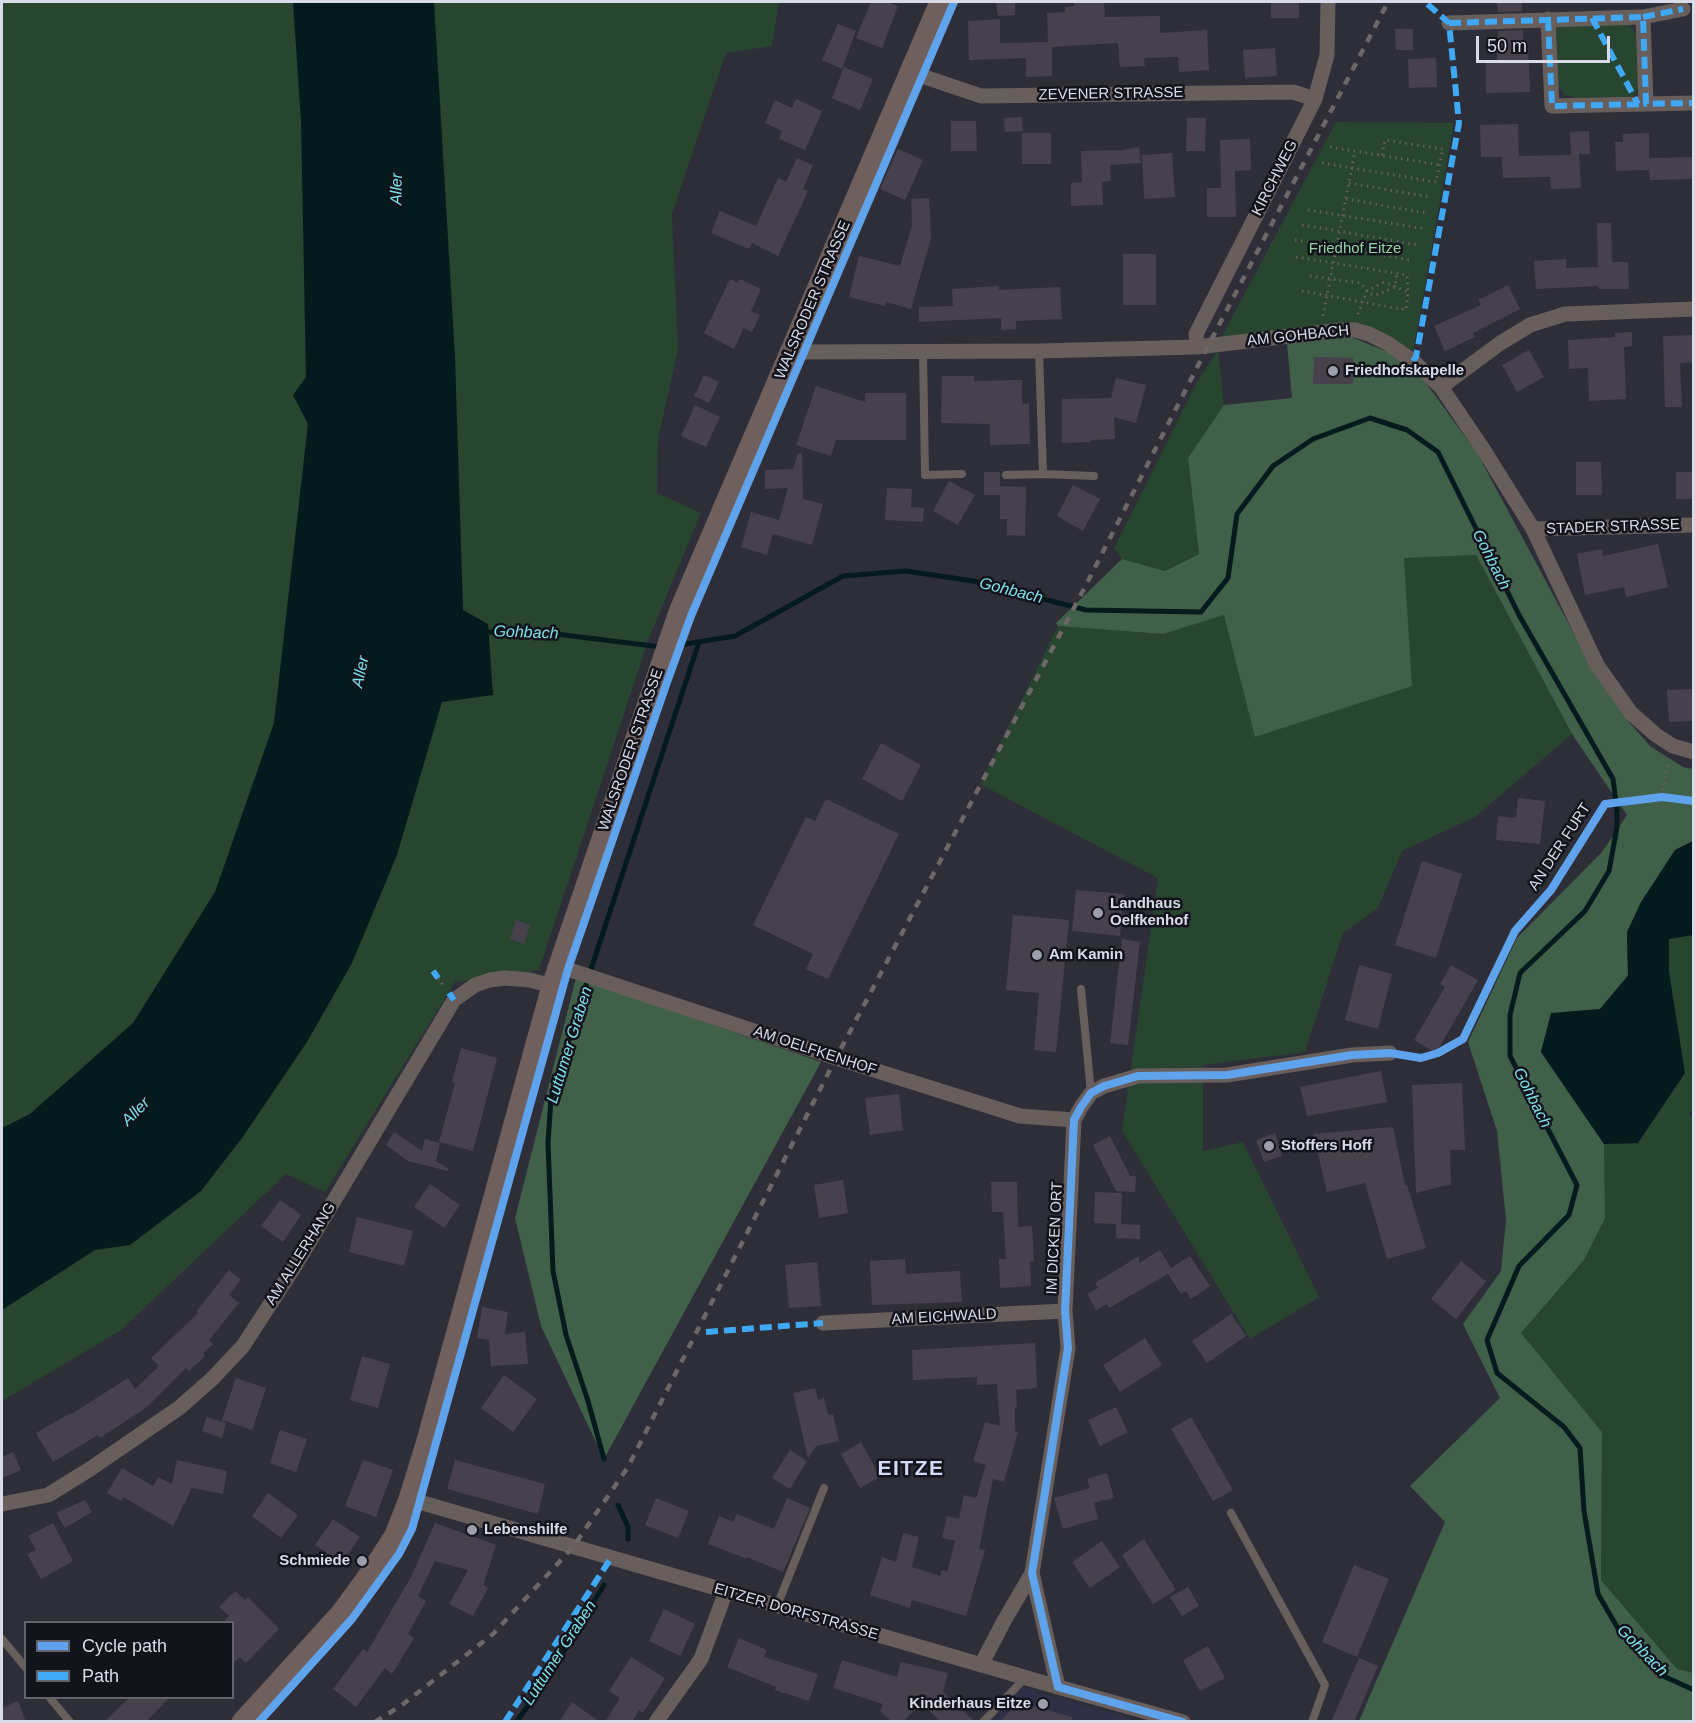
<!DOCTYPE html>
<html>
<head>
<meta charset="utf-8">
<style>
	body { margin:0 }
	#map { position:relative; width:1695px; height:1723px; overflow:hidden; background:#2e2e39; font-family:Helvetica,sans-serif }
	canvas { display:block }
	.frame { position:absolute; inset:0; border:3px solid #dadbe8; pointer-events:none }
	.legend { position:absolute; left:24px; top:1621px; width:210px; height:78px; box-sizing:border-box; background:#13131c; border:2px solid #63636e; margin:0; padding:8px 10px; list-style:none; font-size:18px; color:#dadbe8 }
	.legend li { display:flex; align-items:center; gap:12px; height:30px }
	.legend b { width:30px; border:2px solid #63636e }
	.scale { position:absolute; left:1476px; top:36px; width:134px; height:27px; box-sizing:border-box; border:3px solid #dadbe8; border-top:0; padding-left:8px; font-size:18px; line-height:21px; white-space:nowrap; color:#dadbe8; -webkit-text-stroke:4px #13131c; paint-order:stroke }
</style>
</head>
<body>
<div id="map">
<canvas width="1695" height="1723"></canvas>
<div class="frame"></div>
<ul class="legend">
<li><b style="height:8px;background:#60a3ed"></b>Cycle path</li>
<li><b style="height:8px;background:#3fa9f5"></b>Path</li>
</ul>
<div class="scale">50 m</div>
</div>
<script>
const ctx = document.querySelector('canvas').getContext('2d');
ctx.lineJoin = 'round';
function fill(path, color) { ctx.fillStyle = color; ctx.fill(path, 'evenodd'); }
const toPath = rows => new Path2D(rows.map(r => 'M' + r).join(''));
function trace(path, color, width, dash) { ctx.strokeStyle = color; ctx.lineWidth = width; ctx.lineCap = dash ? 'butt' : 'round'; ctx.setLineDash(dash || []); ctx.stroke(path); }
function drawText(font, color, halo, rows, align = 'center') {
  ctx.font = font + ' Helvetica,sans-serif'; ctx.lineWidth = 5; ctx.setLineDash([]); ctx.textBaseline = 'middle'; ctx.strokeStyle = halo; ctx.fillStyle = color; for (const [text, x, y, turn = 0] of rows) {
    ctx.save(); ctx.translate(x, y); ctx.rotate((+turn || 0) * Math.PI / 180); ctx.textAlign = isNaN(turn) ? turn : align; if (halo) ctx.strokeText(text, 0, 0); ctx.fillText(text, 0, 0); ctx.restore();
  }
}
const built = toPath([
	[1021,1687,1137,1721,993,1722]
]);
const green = toPath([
	[2,2,779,2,772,46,726,53,672,214,678,350,658,439,657,493,701,513,649,638,539,970,455,982,325,1192,286,1174,120,1331,2,1401],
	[1627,22,1637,35,1639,88,1637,92,1627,100,1598,101,1593,98,1576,98,1564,95,1555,79,1553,37,1556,29,1560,25],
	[1336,122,1454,123,1413,352,1381,333,1220,340],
	[1218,350,1224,405,1188,458,1199,554,1165,571,1122,559,1114,548,1197,382],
	[1476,555,1572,734,1475,817,1402,851,1378,908,1343,933,1305,1052,1203,1065,1203,1151,1243,1142,1319,1297,1250,1339,1122,1131,1158,878,980,784,1058,626,1163,634,1404,557],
	[1693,935,1694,1111,1689,1113,1694,1122,1693,1673,1677,1669,1601,1580,1602,1432,1521,1333,1584,1260,1605,1218,1604,1144,1638,1143,1669,972,1669,938]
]);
const forest = toPath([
	[1351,337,1410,361,1477,453,1593,669,1629,722,1650,746,1683,767,1693,769,1693,841,1675,850,1627,932,1628,975,1600,1009,1551,1014,1541,1052,1604,1144,1605,1218,1584,1260,1521,1333,1602,1432,1601,1580,1677,1669,1693,1673,1693,1721,1359,1721,1445,1522,1410,1486,1500,1398,1463,1324,1501,1271,1506,1220,1497,1131,1468,1042,1517,938,1602,852,1627,815,1572,734,1476,555,1404,558,1412,686,1255,737,1224,615,1163,634,1058,626,1056,623,1122,559,1165,571,1199,554,1188,458,1224,405,1292,398,1287,343],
	[576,978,821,1062,604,1459,541,1326,515,1218]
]);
const water = toPath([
	[293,2,434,2,455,357,463,610,488,624,493,695,442,702,397,855,352,963,307,1042,242,1138,201,1191,130,1245,95,1250,2,1310,2,1128,30,1114,133,1023,215,892,274,723,308,424,293,395,306,377,301,121],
	[1693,841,1693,935,1669,939,1669,972,1685,1073,1638,1143,1604,1144,1541,1052,1551,1013,1600,1009,1628,976,1627,932,1641,902,1675,850]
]);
const stream = toPath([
	[482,632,548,633,661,647],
	[673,646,735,636,843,576,906,571,973,581,1086,610,1201,612,1228,578,1237,514,1273,466,1313,439,1370,418,1407,430,1438,452,1519,615,1613,779,1617,810,1617,827,1609,871,1585,911,1520,973,1510,1015,1510,1056,1577,1185,1569,1215,1519,1266,1487,1340,1497,1373,1564,1427,1580,1448,1584,1511,1598,1594,1620,1632,1661,1675,1694,1690],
	[604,1459,588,1401,566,1335,553,1271,548,1143,551,1098,593,963,699,642],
	[618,1505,628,1527,628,1539],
	[516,1722,542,1687,604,1585]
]);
const building = toPath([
	[871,2,887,2,898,6,882,48,856,38],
	[996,2,1015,2,1015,15,998,16],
	[1074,2,1104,2,1105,17,1160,16,1160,33,1207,30,1209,70,1179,72,1178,57,1144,58,1145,66,1120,67,1118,43,1052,47,1052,76,1026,77,1026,58,969,60,968,21,1000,19,1000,43,1048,42,1047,13,1065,12,1065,7,1074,6],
	[1271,2,1299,2,1299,18,1271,18],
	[1497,2,1522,2,1522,11,1498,12],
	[838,24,856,31,842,69,822,60],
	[1395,29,1413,29,1413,50,1396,50],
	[1523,30,1523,42,1528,42,1530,92,1486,93,1486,62,1497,62,1498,31],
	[1275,48,1277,76,1245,78,1243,50],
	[1436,58,1437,87,1409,88,1408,59],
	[844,67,873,79,860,110,832,98],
	[796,99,822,111,805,150,779,139,782,131,765,123,775,100,792,108],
	[1022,117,1023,131,1005,132,1004,118],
	[1187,118,1206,118,1205,151,1186,151],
	[951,121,976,121,977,151,951,151],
	[1518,124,1519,156,1571,155,1570,132,1589,131,1590,154,1579,154,1581,188,1551,189,1550,177,1503,178,1502,157,1481,157,1480,125],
	[1022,133,1051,133,1051,164,1022,164],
	[1649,133,1649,163,1649,158,1694,157,1694,179,1650,180,1649,170,1616,171,1615,142,1623,142,1623,134],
	[1250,139,1251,170,1235,171,1236,217,1207,217,1207,188,1221,188,1220,140],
	[1139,147,1141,163,1110,165,1111,181,1102,182,1103,205,1071,206,1071,183,1082,182,1081,151,1123,150],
	[898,149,923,160,905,200,880,189],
	[1172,153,1175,197,1144,199,1142,155],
	[797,158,813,165,803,189,808,191,778,256,752,243,749,249,711,233,720,211,756,226,778,178,786,182],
	[929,198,931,238,911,309,886,302,885,306,849,297,859,256,900,266,912,225,911,199],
	[1597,223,1611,223,1612,262,1628,262,1629,289,1599,289,1598,286,1536,289,1534,261,1566,259,1566,268,1598,267],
	[1123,254,1156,254,1156,305,1123,305],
	[730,279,738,283,740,279,761,289,751,311,760,315,752,332,744,328,734,349,704,333],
	[1508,285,1520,309,1473,333,1475,337,1445,351,1434,326,1481,305,1478,300],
	[999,286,999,290,1060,287,1062,319,1016,321,1016,329,1001,330,1001,318,919,322,919,307,953,306,952,289],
	[1632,332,1632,346,1624,347,1626,399,1589,401,1588,368,1569,369,1568,340,1615,337,1615,333],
	[1694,335,1694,362,1680,363,1682,407,1665,407,1663,336],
	[1529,350,1544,377,1517,392,1502,365],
	[1314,357,1353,358,1353,384,1313,384],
	[704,375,719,382,709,403,694,396],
	[942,376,974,376,974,381,1022,380,1022,404,1029,403,1030,444,990,445,990,424,941,423],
	[1116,378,1146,385,1136,423,1114,417,1115,439,1091,440,1091,442,1062,443,1062,399,1111,398],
	[816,386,865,402,865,393,906,393,906,440,836,440,831,456,796,445],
	[695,405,720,417,706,447,681,436],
	[798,453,802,453,803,499,823,504,812,545,773,534,767,555,741,547,751,512,779,520,788,488,765,489,765,470,793,469],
	[1576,462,1601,462,1602,495,1576,495],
	[984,472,1000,472,1000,495,984,495],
	[1676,472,1694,472,1694,499,1676,499],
	[949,481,975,495,958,525,933,511],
	[1073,485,1100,499,1083,531,1057,516],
	[1000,486,1026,487,1025,536,1007,535,1007,519,1000,519],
	[887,488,912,489,911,507,924,508,923,522,885,520],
	[1658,544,1668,587,1626,597,1624,587,1585,595,1577,554,1602,549,1603,556],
	[1694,689,1694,721,1669,722,1667,690],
	[881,743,921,765,902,801,862,779],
	[1518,798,1545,801,1540,844,1496,840,1498,816,1516,818],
	[826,799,899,834,828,979,806,969,813,954,753,925,806,817,815,821],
	[1422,861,1462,874,1436,958,1395,945],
	[1076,890,1124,894,1120,936,1072,931],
	[1013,915,1069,920,1056,1052,1034,1050,1039,993,1006,990],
	[516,920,530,925,524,944,510,939],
	[1122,939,1140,942,1128,1045,1110,1043],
	[1359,965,1392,974,1378,1029,1345,1020],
	[1451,965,1478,980,1436,1053,1414,1040,1445,987,1440,984],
	[461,1048,497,1058,473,1151,439,1142,455,1083,452,1082],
	[1381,1071,1387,1102,1307,1116,1300,1087],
	[1462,1083,1465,1150,1450,1150,1451,1185,1442,1186,1416,1193,1412,1085],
	[899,1094,903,1130,870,1135,865,1098],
	[1393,1127,1405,1185,1407,1185,1426,1248,1387,1259,1365,1183,1327,1192,1313,1134],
	[394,1132,422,1151,425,1139,440,1143,436,1161,449,1169,448,1171,408,1161,386,1145],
	[1275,1133,1282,1156,1264,1162,1256,1140],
	[1110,1136,1130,1176,1136,1176,1135,1192,1116,1191,1093,1145],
	[843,1180,848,1213,819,1218,814,1185],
	[991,1182,1017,1182,1018,1227,1032,1226,1034,1261,1030,1261,1031,1286,1000,1288,999,1259,1006,1259,1003,1212,992,1212],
	[430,1184,460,1205,444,1228,414,1207],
	[1095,1192,1122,1193,1121,1224,1140,1225,1140,1239,1116,1238,1116,1224,1094,1223],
	[280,1200,301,1215,283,1242,261,1226],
	[357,1217,413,1231,404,1266,349,1252],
	[1160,1250,1171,1268,1190,1256,1210,1286,1191,1299,1186,1291,1181,1294,1168,1274,1109,1308,1107,1304,1096,1310,1087,1294,1098,1288,1095,1283,1139,1256,1139,1263],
	[905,1259,906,1274,960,1271,962,1302,872,1305,870,1261],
	[1461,1261,1486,1281,1456,1319,1431,1299],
	[817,1262,821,1306,789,1308,785,1265],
	[229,1270,241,1280,229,1295,239,1303,209,1340,213,1344,203,1353,205,1356,189,1371,186,1368,147,1407,100,1438,98,1435,53,1462,36,1433,69,1414,70,1415,128,1378,135,1389,159,1366,151,1358,198,1313,196,1312],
	[482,1307,508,1312,505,1334,525,1332,528,1364,491,1366,489,1340,477,1338],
	[1231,1314,1246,1336,1207,1363,1192,1341],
	[1145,1338,1162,1365,1120,1392,1103,1365],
	[1035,1343,1037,1388,1016,1390,1017,1408,1015,1408,1015,1431,1018,1432,1004,1482,993,1479,979,1549,985,1550,966,1616,912,1600,910,1608,870,1595,882,1557,896,1562,903,1533,919,1537,912,1567,940,1576,942,1570,947,1572,955,1541,942,1538,947,1516,959,1519,964,1495,976,1498,986,1465,973,1461,985,1422,1000,1426,997,1384,977,1385,977,1377,913,1380,912,1350],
	[362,1356,390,1364,378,1408,350,1400],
	[504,1375,537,1399,513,1432,481,1408],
	[236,1378,266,1388,252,1430,222,1420],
	[815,1388,818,1400,824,1398,828,1415,833,1414,839,1441,816,1446,808,1459,793,1393],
	[1116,1407,1128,1432,1100,1446,1088,1420],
	[207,1417,226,1423,222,1438,202,1431],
	[1191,1417,1233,1490,1213,1501,1171,1429],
	[280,1430,307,1439,296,1472,270,1463],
	[861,1442,880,1477,860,1488,841,1454],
	[790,1450,807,1461,790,1489,772,1478],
	[13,1452,21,1470,2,1478,2,1457],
	[177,1460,227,1471,223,1494,192,1488,173,1526,123,1497,121,1501,107,1493,122,1468,153,1486,158,1477,172,1484],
	[363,1460,393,1470,376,1517,345,1506],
	[455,1460,545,1484,538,1514,447,1489],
	[1107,1473,1114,1498,1094,1503,1098,1519,1063,1529,1054,1498,1090,1488,1087,1479],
	[268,1493,298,1515,281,1538,252,1516],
	[656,1498,689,1511,678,1538,645,1525],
	[787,1498,810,1508,783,1572,747,1557,747,1559,708,1544,719,1516,733,1522,737,1514,774,1529],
	[85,1500,92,1512,65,1528,56,1513],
	[333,1519,360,1537,342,1563,315,1545],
	[53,1523,73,1561,41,1579,27,1554,36,1550,28,1536],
	[435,1523,496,1545,483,1585,488,1588,473,1616,449,1604,468,1570,435,1561,418,1596,426,1601,408,1634,414,1638,392,1674,385,1668,356,1707,333,1689,363,1649,367,1652,411,1577],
	[1144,1539,1176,1590,1153,1604,1122,1555],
	[1102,1541,1120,1567,1090,1588,1072,1562],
	[1354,1565,1389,1579,1357,1657,1322,1642],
	[1188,1587,1199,1606,1182,1616,1170,1597],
	[235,1591,245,1600,248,1597,279,1629,246,1663,240,1657,232,1664,232,1623,227,1623,225,1620,229,1616,219,1607],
	[664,1609,695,1624,680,1656,649,1641],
	[739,1638,767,1650,764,1657,818,1674,809,1701,775,1690,776,1687,727,1667],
	[1208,1646,1225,1678,1200,1691,1183,1660],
	[631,1657,665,1678,643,1713,639,1710,632,1722,605,1722,620,1698,609,1691],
	[1359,1658,1378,1666,1354,1722,1331,1722],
	[842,1660,897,1677,901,1662,948,1673,943,1692,975,1722,941,1722,921,1703,903,1722,892,1722,880,1711,883,1704,833,1688],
	[129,1698,169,1698,146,1722,104,1722],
	[18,1701,26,1722,2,1722,2,1708],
	[572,1702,600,1722,559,1722],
	[1018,1702,1072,1717,1071,1722,1000,1722]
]);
const path = toPath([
	[1330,147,1440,165],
	[1322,163,1436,182,1443,149,1385,140,1382,156],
	[1349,183,1430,197],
	[1346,199,1427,213],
	[1308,210,1426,229],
	[1302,225,1419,245],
	[1295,240,1410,260],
	[1296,257,1407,275,1408,292,1406,310,1297,290],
	[1310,276,1360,283,1370,294,1376,295,1395,287,1397,274],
	[1358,314,1367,291,1376,286,1383,283,1390,284,1407,292],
	[1323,316,1355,151],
	[1662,796,1668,762],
	[438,978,444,987],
	[1406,1055,1421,1058,1438,1053,1463,1039,1515,931,1551,890,1605,804,1662,797,1694,801]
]);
const service = toPath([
	[923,352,925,475,962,474],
	[1043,474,1094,476],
	[1006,475,1043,474,1039,351],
	[1081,989,1091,1093],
	[1231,1513,1325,1685,1312,1722],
	[777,1606,824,1488],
	[2,1639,26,1668],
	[50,1698,70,1722],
	[983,1722,1025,1678]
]);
const minor = toPath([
	[1643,17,1683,9],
	[1548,19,1552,106,1646,104],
	[1449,23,1643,17,1646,104,1694,103],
	[910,72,981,96,1293,92,1315,99],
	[793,347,804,352,1039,351,1197,347,1341,330,1355,330,1369,334,1387,343,1413,361,1441,387,1483,449,1533,529,1597,665,1631,713,1656,735,1673,746,1694,752],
	[1197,347,1196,334,1315,99,1327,55,1328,2],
	[1441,387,1499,344,1530,325,1565,314,1694,309],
	[1533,529,1694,525],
	[558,966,836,1058,1020,1116,1074,1120],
	[823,1323,1065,1311],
	[409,1499,1058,1687,1183,1722],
	[2,1504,48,1495,90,1469,179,1408,212,1379,243,1346,295,1266,454,1000,475,985,490,980,505,978,530,980,552,986],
	[981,1665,1004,1621,1032,1573],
	[1058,1687,1032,1573,1068,1348,1065,1311,1074,1120,1081,1107,1091,1093,1104,1086,1138,1076,1227,1075,1352,1055,1390,1053],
	[656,1722,701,1659,726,1591]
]);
const secondary = toPath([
	[242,1722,342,1612,374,1568,395,1535,409,1499,426,1444,552,986,679,612,940,2]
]);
const rail = toPath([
	[375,1722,402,1705,493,1634,573,1547,628,1467,836,1058,1085,587,1208,346,1388,2]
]);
const quiet = toPath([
	[1643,17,1683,9],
	[1592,18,1638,104],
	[1548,19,1552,106,1646,104],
	[1449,23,1643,17,1646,104,1694,103],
	[1413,361,1416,357,1459,123,1449,23,1425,2],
	[433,971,438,978],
	[449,993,454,1000],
	[706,1332,823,1323],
	[505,1722,611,1558]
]);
const cycleway = toPath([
	[259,1722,352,1619,399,1554,412,1529,568,969,666,685,691,616,954,2],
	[1183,1722,1058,1687,1032,1573,1068,1348,1065,1311,1074,1120,1081,1107,1091,1093,1104,1086,1138,1076,1227,1075,1352,1055,1390,1053,1421,1058,1438,1053,1463,1039,1515,931,1551,890,1605,804,1662,797,1694,801]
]);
const markers = [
	[1333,371,6,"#9e9eab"],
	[1098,913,6,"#9e9eab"],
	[1037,955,6,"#9e9eab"],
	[1269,1146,6,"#9e9eab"],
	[472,1530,6,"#9e9eab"],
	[362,1561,6,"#9e9eab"],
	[1043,1704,6,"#9e9eab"]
];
const streetNames = [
	["ZEVENER STRASSE",1111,94,-1],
	["KIRCHWEG",1275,178,-63],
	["WALSRODER STRASSE",813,300,-67],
	["AM GOHBACH",1298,336,-6],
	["STADER STRASSE",1613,527,-2],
	["WALSRODER STRASSE",631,750,-71],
	["AN DER FURT",1560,847,-57],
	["AM OELFKENHOF",815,1051,18],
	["IM DICKEN ORT",1055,1238,-87],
	["AM ALLERHANG",301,1254,-58],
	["AM EICHWALD",944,1317,-3],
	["EITZER DORFSTRASSE",796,1612,16]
];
const parkNames = [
	["Friedhof Eitze",1355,249]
];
const poiNames = [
	["Friedhofskapelle",1345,371],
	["Landhaus",1110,904],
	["Oelfkenhof",1110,921],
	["Am Kamin",1049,955],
	["Stoffers Hoff",1281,1146],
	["Lebenshilfe",484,1530],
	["Schmiede",350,1561,"right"],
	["Kinderhaus Eitze",1031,1704,"right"]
];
const waterNames = [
	["Aller",397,189,-89],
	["Gohbach",1491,560,63],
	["Gohbach",1011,591,14],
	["Gohbach",526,633,2],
	["Aller",361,672,-78],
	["Luttumer Graben",570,1045,-73],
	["Gohbach",1532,1098,63],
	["Aller",136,1112,-45],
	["Gohbach",1642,1651,46],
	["Luttumer Graben",560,1653,-57]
];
const districtNames = [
	["EITZE",911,1469]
];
fill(built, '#2f3048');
fill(green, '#27452f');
fill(forest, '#416049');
fill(water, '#041a1d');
trace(stream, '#041a1d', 5);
fill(building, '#47414d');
trace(path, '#676062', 3, [1.5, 4.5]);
trace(service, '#685e5c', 8);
trace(minor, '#685e5c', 15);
trace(secondary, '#6f605d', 21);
trace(rail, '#6e6768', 4.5, [8, 8]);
trace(quiet, '#3fa9f5', 6, [12, 6]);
trace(cycleway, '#60a3ed', 8);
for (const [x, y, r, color] of markers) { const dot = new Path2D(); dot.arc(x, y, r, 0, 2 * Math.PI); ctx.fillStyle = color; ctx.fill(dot); trace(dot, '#13131c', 2); }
drawText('15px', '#dadbe8', '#13131c', streetNames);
drawText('15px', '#95d1a1', '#13131c', parkNames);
drawText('bold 15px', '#dadbe8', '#13131c', poiNames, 'left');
drawText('italic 16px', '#80e0e7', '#13131c', waterNames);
ctx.letterSpacing = '1.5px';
drawText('bold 21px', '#d3daf7', '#13131c', districtNames);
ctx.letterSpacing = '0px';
</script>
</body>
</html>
